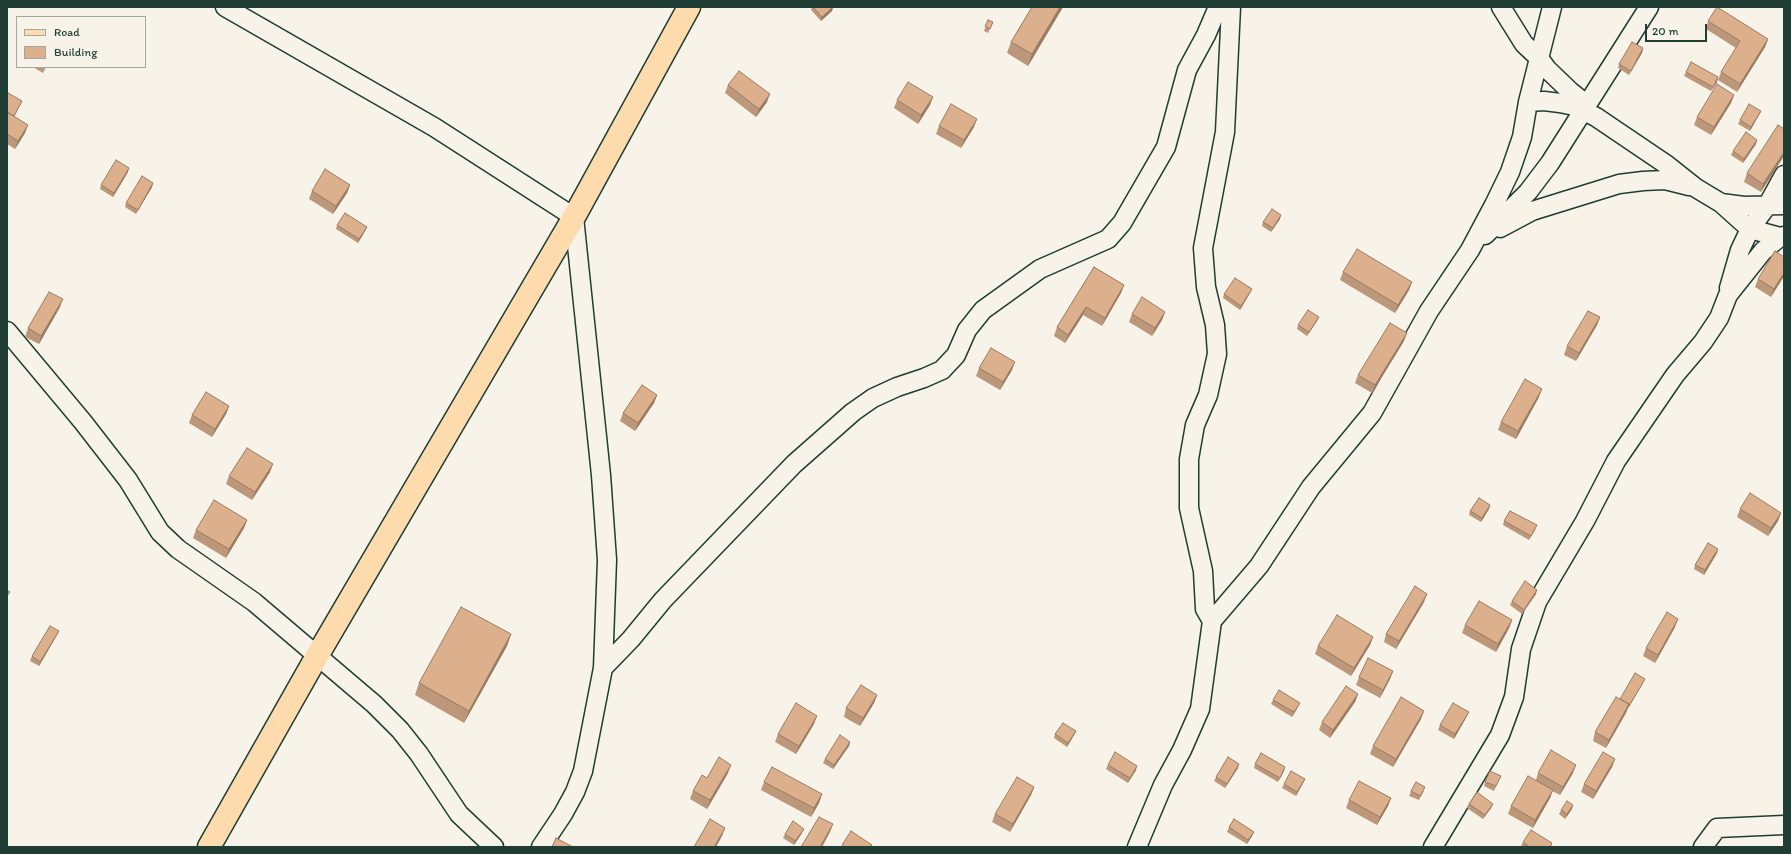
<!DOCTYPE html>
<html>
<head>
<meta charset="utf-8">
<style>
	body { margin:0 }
	#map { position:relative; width:1791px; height:854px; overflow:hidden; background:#f7f3e8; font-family:Itim,sans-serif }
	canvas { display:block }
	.frame { position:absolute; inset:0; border:8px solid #1f3d34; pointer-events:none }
	.legend { position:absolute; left:16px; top:16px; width:130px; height:52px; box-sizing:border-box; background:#f7f3e8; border:1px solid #a1aaa0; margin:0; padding:5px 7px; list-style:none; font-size:12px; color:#1f3d34 }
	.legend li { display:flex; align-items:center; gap:8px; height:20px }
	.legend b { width:20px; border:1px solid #a1aaa0 }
	.scale { position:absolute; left:1645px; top:24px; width:62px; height:18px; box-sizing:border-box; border:2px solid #1f3d34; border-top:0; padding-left:5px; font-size:12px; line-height:14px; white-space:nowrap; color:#1f3d34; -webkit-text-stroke:3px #f7f3e8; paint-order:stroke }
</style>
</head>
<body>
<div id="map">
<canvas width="1791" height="854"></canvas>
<div class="frame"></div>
<ul class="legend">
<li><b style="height:5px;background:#fedbac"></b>Road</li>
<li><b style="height:11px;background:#dcb08d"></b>Building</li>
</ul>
<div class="scale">20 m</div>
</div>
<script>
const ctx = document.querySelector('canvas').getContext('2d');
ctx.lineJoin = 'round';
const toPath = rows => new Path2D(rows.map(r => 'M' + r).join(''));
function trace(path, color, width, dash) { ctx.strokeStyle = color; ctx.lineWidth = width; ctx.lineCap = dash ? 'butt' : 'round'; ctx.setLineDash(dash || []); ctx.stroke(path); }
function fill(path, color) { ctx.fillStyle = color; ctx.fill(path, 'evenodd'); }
const minor = toPath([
	[225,7,434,127,574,217,601,475,607,560,603,668,583,771,575,792,563,814,541,847],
	[1501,7,1524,44,1539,58,1547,69,1571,92,1582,101,1587,103],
	[1528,102,1544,101,1560,103,1574,106,1596,117,1667,165,1696,188,1721,203,1750,229,1780,237],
	[1721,203,1744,206,1784,205],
	[1500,228,1532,211,1619,184,1643,181,1665,180,1689,186],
	[1485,235,1528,192,1550,163,1649,7],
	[1729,288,1740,250,1750,229,1767,206,1784,175],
	[7,331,83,422,128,480,160,532,178,549,254,602,374,704,400,730,419,754,459,814,494,847],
	[1212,621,1205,609,1203,571,1189,508,1189,459,1195,425,1208,395,1217,354,1215,325,1206,287,1203,248,1225,132,1231,7],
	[603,668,631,639,663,600,794,464,853,412,873,398,897,387,924,378,942,370,956,355,967,330,983,310,1040,269,1108,239,1122,223,1166,147,1187,70,1206,35,1218,7],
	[1137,847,1163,785,1182,750,1200,709,1212,621,1259,566,1311,487,1372,413,1429,311,1470,250,1494,205,1510,172,1522,137,1528,102,1552,7],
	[1433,847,1500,735,1514,697,1521,649,1537,602,1585,521,1616,461,1675,375,1703,342,1719,318,1728,295,1763,251,1780,237,1784,236],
	[1703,847,1717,828,1784,825]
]);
const primary = toPath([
	[209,847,317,656,574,217,689,7]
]);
const wall = toPath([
	[812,7,833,7,832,11,821,21,811,10],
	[1032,7,1063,7,1028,66,1007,53,1011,42],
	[988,20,993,22,988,33,984,31],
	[1708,21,1768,39,1765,47,1737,92,1718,80,1721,72,1736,48,1706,29],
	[1643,48,1642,53,1629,75,1618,68,1619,64],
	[33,67,46,67,43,73],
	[1686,72,1718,77,1717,82,1711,91,1684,76],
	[728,85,767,102,756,117,725,93],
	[7,95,22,101,14,117,25,133,15,149,7,144],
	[1734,95,1731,103,1711,135,1694,125,1697,117],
	[897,100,930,105,918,124,894,108],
	[1761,111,1759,115,1750,131,1738,124,1740,120],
	[939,126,974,127,961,148,936,134],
	[1784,129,1761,192,1744,182,1747,173],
	[1756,144,1743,163,1731,155,1733,151],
	[128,172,113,197,100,189,101,185],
	[153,183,152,187,136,214,125,207,126,203],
	[350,185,347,193,333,214,309,199,312,191],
	[1280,219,1271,232,1262,226,1263,222],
	[337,225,367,227,365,231,358,243,336,229],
	[1784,257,1784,276,1771,297,1755,287,1758,279],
	[1094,267,1124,285,1121,293,1102,326,1083,315,1065,343,1054,336,1057,327],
	[1343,272,1412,282,1409,290,1395,313,1340,280],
	[1250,293,1240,310,1223,298,1224,294],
	[60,307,39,344,25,337,28,328],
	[1165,312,1162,320,1152,336,1129,322,1132,314],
	[1600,317,1597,325,1576,361,1564,355,1567,346],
	[1317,321,1307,336,1297,329,1298,325],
	[1404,341,1372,393,1355,383,1358,375],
	[979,368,1012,370,1000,390,976,376],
	[657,395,654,403,635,431,620,421,623,413],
	[1539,397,1516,439,1498,430,1501,422],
	[229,406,226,414,212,437,189,423,192,415],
	[270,472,252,500,226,484,229,476],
	[1490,505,1489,509,1481,522,1469,515,1470,511],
	[1740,509,1778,521,1768,536,1737,517],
	[247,520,244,528,226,558,193,538,196,530],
	[1504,521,1535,530,1529,540,1503,525],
	[1717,553,1704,575,1694,569,1695,565],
	[1536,594,1522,614,1510,605,1512,601],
	[1424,602,1396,649,1384,642,1386,634],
	[1512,620,1509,628,1496,652,1462,633,1465,625],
	[1675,627,1655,663,1643,656,1646,648],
	[511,634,507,646,464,723,415,695,419,683],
	[57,635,39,666,30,661,32,656],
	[1373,637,1370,645,1351,676,1315,654,1318,646],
	[1393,671,1390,679,1380,698,1356,685,1359,677],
	[1643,683,1627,710,1606,748,1593,741,1595,732,1620,699],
	[1358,694,1355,702,1330,738,1319,730,1322,722],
	[877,695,874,703,860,726,844,717,846,708],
	[1273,700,1298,707,1292,717,1271,704],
	[1467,716,1454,739,1438,730,1440,725],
	[1421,719,1393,767,1370,754,1373,746],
	[814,724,796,754,775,742,778,734],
	[1076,731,1074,735,1067,747,1054,738,1055,734],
	[850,742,849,746,833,769,823,763,825,759],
	[1615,759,1612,767,1593,799,1581,792,1584,784],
	[1255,764,1284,771,1278,782,1254,768],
	[1108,765,1136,770,1128,783,1106,769],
	[1238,768,1225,788,1214,781,1216,777],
	[728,773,707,809,690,799,693,791,707,778],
	[1538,773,1573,773,1560,795,1552,791,1550,798,1533,828,1508,814,1511,806,1536,780],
	[1305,779,1303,783,1296,796,1282,788,1284,784],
	[1499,780,1494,791,1484,786,1485,782],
	[764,782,822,794,819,803,811,817,761,790],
	[1034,787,1031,795,1010,832,992,822,995,814],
	[1411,791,1424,791,1419,800,1409,796],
	[1391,798,1388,806,1377,825,1346,808,1349,800],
	[1469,804,1493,804,1491,808,1483,819,1467,808],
	[1573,805,1572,809,1565,819,1559,814,1561,810],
	[1229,827,1254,832,1252,836,1247,844,1227,832],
	[802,833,794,845,783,838,785,834],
	[1523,842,1552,843,1551,847,1522,847,1521,846]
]);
const shadedWall = toPath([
	[833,7,832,11,821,21,822,17],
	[1060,7,1063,7,1028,66,1032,54],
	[1768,39,1765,47,1737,92,1740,84],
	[1643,48,1642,53,1629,75,1631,71],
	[1718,77,1717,82,1711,91],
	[770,94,767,102,756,117,759,109],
	[1734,95,1731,103,1711,135,1714,127],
	[933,97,930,105,918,124,921,115],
	[1761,111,1759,115,1750,131,1751,127],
	[977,119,974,127,961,148,964,140],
	[28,125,25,133,15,149,18,141],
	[1757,140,1756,144,1743,163,1744,159],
	[1784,152,1784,156,1761,192,1763,184],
	[129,168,128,172,113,197,114,193],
	[153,183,152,187,136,214,138,210],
	[350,185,347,193,333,214,336,206],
	[1281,215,1280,219,1271,232,1273,228],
	[367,227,365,231,358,243,359,239],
	[1784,273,1784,276,1771,297,1774,289],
	[1412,282,1409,290,1395,313,1398,305],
	[1124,285,1121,293,1102,326,1105,318],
	[1252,289,1250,293,1240,310,1241,306],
	[63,299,60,307,39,344,41,336],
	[1086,307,1083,315,1065,343,1068,335],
	[1165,312,1162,320,1152,336,1155,328],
	[1319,317,1317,321,1307,336,1309,332],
	[1600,317,1597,325,1576,361,1579,353],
	[1407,333,1404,341,1372,393,1375,385],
	[1015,362,1012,370,1000,390,1003,382],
	[1542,389,1539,397,1516,439,1518,431],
	[657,395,654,403,635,431,638,423],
	[229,406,226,414,212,437,215,429],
	[273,464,270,472,252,500,255,492],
	[1490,505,1489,509,1481,522,1482,518],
	[1781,513,1778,521,1768,536,1771,528],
	[247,520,244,528,226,558,229,549],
	[1537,525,1535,530,1529,540,1531,536],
	[1718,549,1717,553,1704,575,1705,570],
	[1537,590,1536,594,1522,614,1524,610],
	[1427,594,1424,602,1396,649,1399,641],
	[1678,619,1675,627,1655,663,1658,655],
	[1512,620,1509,628,1496,652,1498,644],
	[59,631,57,635,39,666,40,662],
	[511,634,507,646,464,723,469,711],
	[1373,637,1370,645,1351,676,1354,668],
	[1393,671,1390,679,1380,698,1383,690],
	[1645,679,1643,683,1627,710,1629,706],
	[1358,694,1355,702,1330,738,1333,730],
	[877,695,874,703,860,726,863,718],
	[1300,703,1298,707,1292,717,1294,712],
	[1629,704,1626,713,1606,748,1609,740],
	[1424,711,1421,719,1393,767,1396,759],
	[1469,712,1467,716,1454,739,1455,734],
	[817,716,814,724,796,754,799,746],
	[1076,731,1074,735,1067,747,1068,743],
	[850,742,849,746,833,769,834,765],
	[1615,759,1612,767,1593,799,1596,791],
	[1239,764,1238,768,1225,788,1227,784],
	[731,765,728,773,707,809,710,800],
	[1576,765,1573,773,1560,795,1563,787],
	[1137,766,1136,770,1128,783,1130,778],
	[1285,767,1284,771,1278,782,1280,778],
	[1305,779,1303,783,1296,796,1297,792],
	[1034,787,1031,795,1010,832,1013,824],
	[1553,790,1550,798,1533,828,1535,820],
	[822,794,819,803,811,817,814,808],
	[1391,798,1388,806,1377,825,1380,817],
	[1493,804,1491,808,1483,819,1485,815],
	[1573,805,1572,809,1565,819,1567,814],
	[833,824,830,832,822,847,820,847],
	[725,828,722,836,716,847,714,847],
	[804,829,802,833,794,845,795,841],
	[1254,832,1252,836,1247,844,1248,840]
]);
const building = toPath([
	[813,7,833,7,822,17,813,7],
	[1032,7,1060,7,1032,54,1011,42,1032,7],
	[1717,7,1768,39,1740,84,1721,72,1740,41,1708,21,1717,7],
	[988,20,993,22,990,29,985,26,988,20],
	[1632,42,1643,48,1631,71,1619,64,1632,42],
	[1691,62,1718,77,1713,87,1686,72,1691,62],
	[739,71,770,94,759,109,728,85,739,71],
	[908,82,933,97,921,115,897,100,908,82],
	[1717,84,1734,95,1714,127,1697,117,1717,84],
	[8,93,22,101,14,116,7,112,7,95,8,93],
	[951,104,977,119,964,140,939,126,951,104],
	[1749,104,1761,111,1751,127,1740,120,1749,104],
	[7,112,28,125,18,141,7,134,7,112],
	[1778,125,1784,129,1784,152,1763,184,1747,173,1778,125],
	[1746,132,1757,140,1744,159,1733,151,1746,132],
	[116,160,129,168,114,193,101,185,116,160],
	[325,169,350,185,336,206,312,191,325,169],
	[142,176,153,183,138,210,126,203,142,176],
	[1272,209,1281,215,1273,228,1263,222,1272,209],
	[345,213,367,227,359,239,337,225,345,213],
	[1357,249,1412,282,1398,305,1343,272,1357,249],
	[1775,251,1784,257,1784,273,1774,289,1758,279,1775,251],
	[1094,267,1124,285,1105,318,1086,307,1068,335,1057,327,1094,267],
	[1235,278,1252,289,1241,306,1224,294,1235,278],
	[49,292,63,299,41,336,28,328,49,292],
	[1142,297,1165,312,1155,328,1132,314,1142,297],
	[1308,310,1319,317,1309,332,1298,325,1308,310],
	[1588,311,1600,317,1579,353,1567,346,1588,311],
	[1390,323,1407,333,1375,385,1358,375,1390,323],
	[991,348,1015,362,1003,382,979,368,991,348],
	[1525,379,1542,389,1518,431,1501,422,1525,379],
	[642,385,657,395,638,423,623,413,642,385],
	[206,392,229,406,215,429,192,415,206,392],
	[247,448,273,464,255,492,229,476,247,448],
	[1750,493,1781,513,1771,528,1740,509,1750,493],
	[1479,498,1490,505,1482,518,1470,511,1479,498],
	[214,500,247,520,229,549,196,530,214,500],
	[1510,511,1537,525,1531,536,1504,521,1510,511],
	[1708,543,1718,549,1705,570,1695,565,1708,543],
	[1525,581,1537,590,1524,610,1512,601,1525,581],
	[1415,586,1427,594,1399,641,1386,634,1415,586],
	[7,590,10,592,7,596,7,590],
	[1479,601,1512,620,1498,644,1465,625,1479,601],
	[461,607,511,634,469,711,419,683,461,607],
	[1667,612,1678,619,1658,655,1646,648,1667,612],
	[1337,615,1373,637,1354,668,1318,646,1337,615],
	[50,626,59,631,40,662,32,656,50,626],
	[1368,658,1393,671,1383,690,1359,677,1368,658],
	[1635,673,1645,679,1629,706,1628,706,1629,704,1620,699,1635,673],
	[861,685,877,695,863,718,846,708,861,685],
	[1346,686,1358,694,1333,730,1322,722,1346,686],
	[1279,690,1300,703,1294,712,1273,700,1279,690],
	[1401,697,1424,711,1396,759,1373,746,1401,697],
	[1616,697,1629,704,1609,740,1595,732,1616,697],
	[796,703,817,716,799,746,778,734,796,703],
	[1453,703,1469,712,1455,734,1440,725,1453,703],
	[1063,723,1076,731,1068,743,1055,734,1063,723],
	[840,735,850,742,834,765,825,759,840,735],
	[1551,750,1576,765,1563,787,1538,773,1551,750],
	[1115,752,1137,766,1130,778,1108,765,1115,752],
	[1603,752,1615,759,1596,791,1584,784,1603,752],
	[1261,753,1285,767,1280,778,1255,764,1261,753],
	[719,757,731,765,710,800,693,791,702,775,707,778,719,757],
	[1228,757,1239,764,1227,784,1216,777,1228,757],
	[772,767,822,794,814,808,764,782,772,767],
	[1291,771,1305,779,1297,792,1284,784,1291,771],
	[1490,771,1501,776,1496,786,1485,782,1490,771],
	[1528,776,1553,790,1535,820,1511,806,1528,776],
	[1017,777,1034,787,1013,824,995,814,1017,777],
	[1359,781,1391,798,1380,817,1349,800,1359,781],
	[1416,782,1425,787,1420,796,1411,791,1416,782],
	[1477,792,1493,804,1485,815,1469,804,1477,792],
	[1567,801,1573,805,1567,814,1561,810,1567,801],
	[819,817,833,824,820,847,801,847,819,817],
	[710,819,725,828,714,847,694,847,710,819],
	[1234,819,1254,832,1248,840,1229,827,1234,819],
	[793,821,804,829,795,841,785,834,793,821],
	[1531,830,1552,843,1550,847,1530,847,1523,842,1531,830],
	[851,831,872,845,870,847,845,847,842,845,851,831],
	[556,838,573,847,552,847,556,838]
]);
trace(minor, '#1f3d34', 21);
trace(primary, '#1f3d34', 25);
trace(minor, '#f7f3e8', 18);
trace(primary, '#fedbac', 22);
fill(wall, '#bd9779');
fill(shadedWall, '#9a7b63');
fill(building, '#dcb08d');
trace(building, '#9a7b63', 1);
</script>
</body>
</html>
